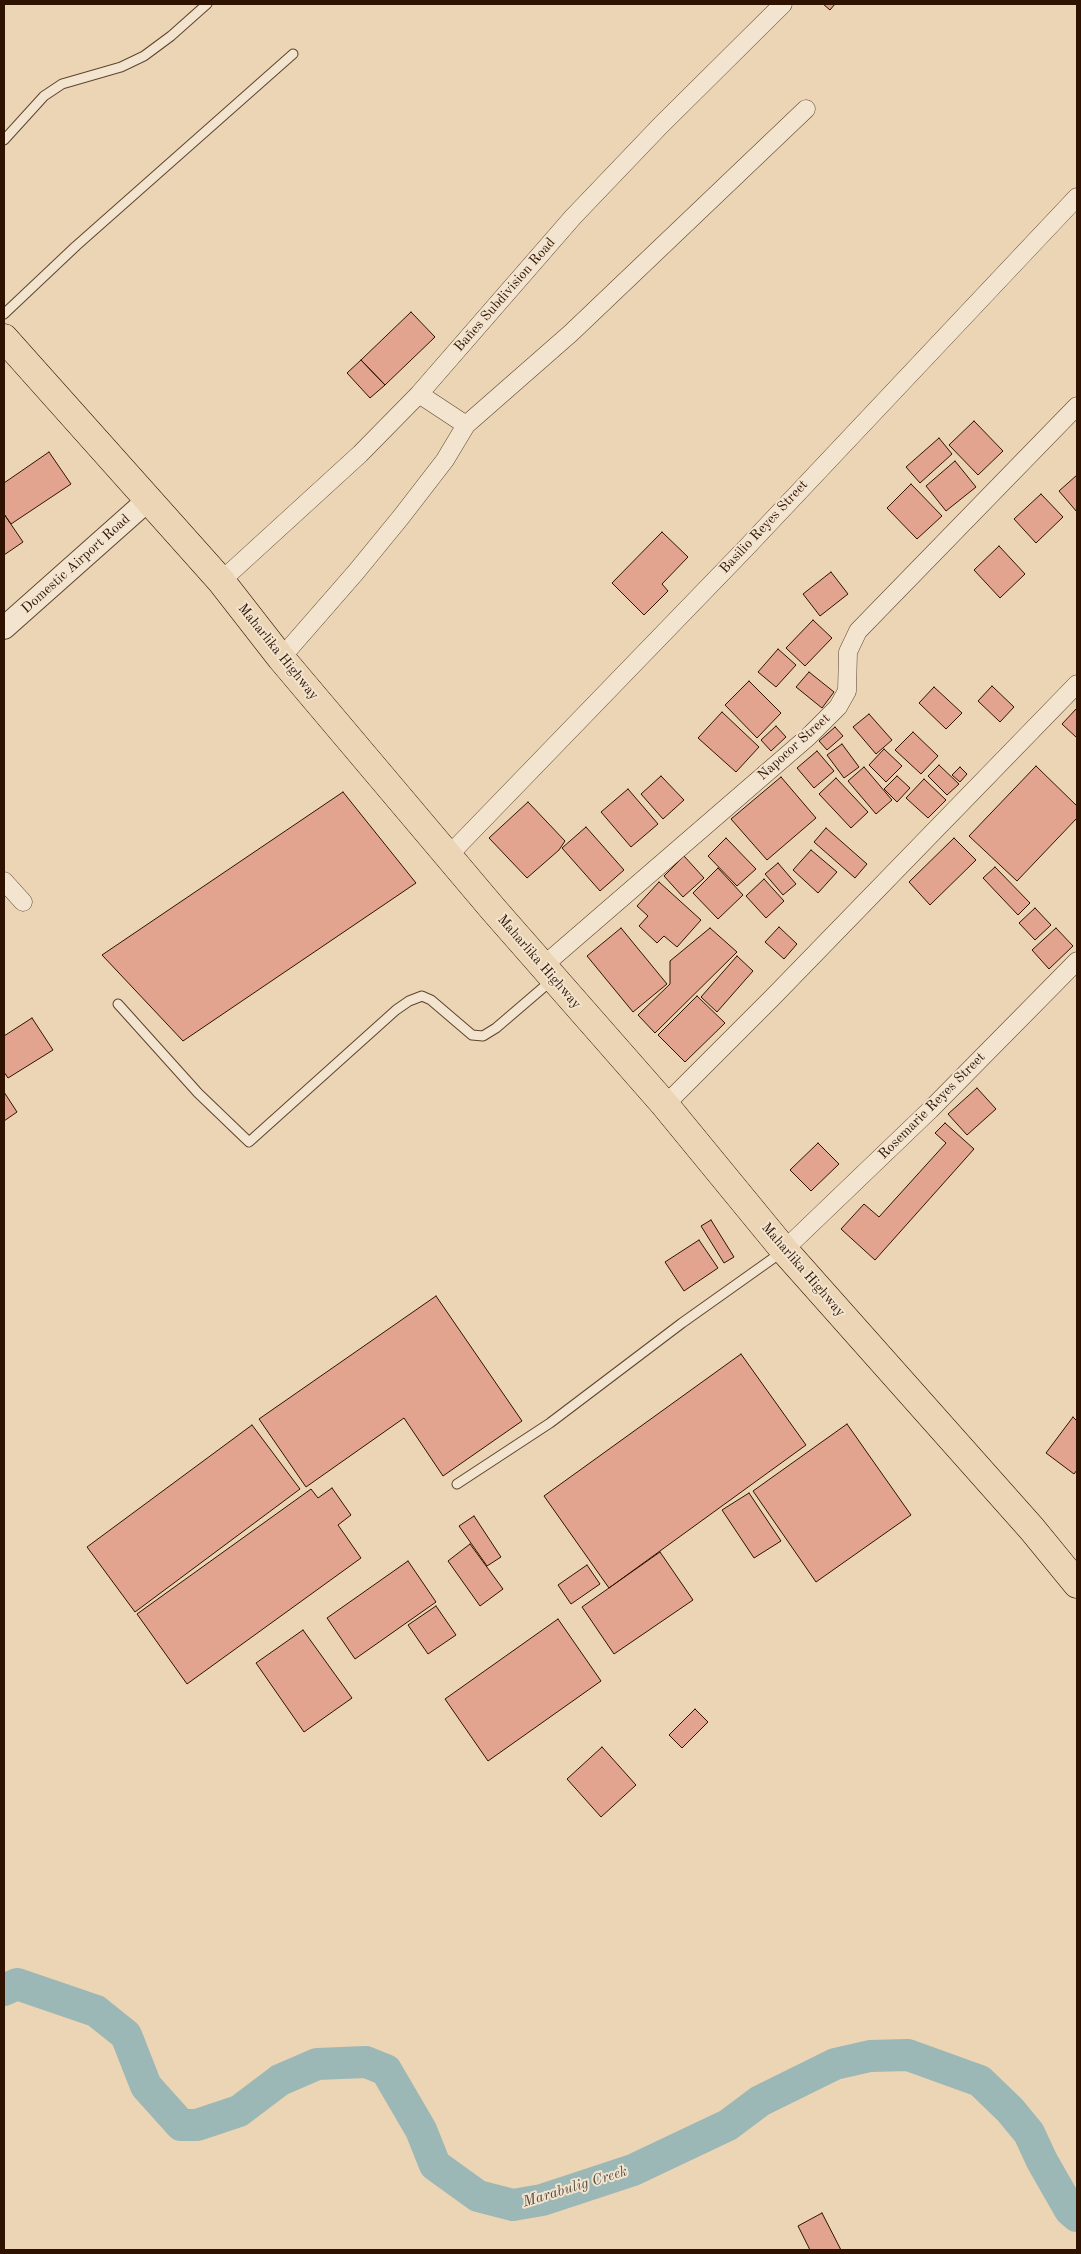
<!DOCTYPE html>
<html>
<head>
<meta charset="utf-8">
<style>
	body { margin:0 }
	#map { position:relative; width:1081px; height:2254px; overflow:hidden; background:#ebd5b5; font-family:"Old Standard TT",serif }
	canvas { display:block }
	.frame { position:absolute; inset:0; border:5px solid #2f1300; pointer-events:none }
</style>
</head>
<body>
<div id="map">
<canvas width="1081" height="2254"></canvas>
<div class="frame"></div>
</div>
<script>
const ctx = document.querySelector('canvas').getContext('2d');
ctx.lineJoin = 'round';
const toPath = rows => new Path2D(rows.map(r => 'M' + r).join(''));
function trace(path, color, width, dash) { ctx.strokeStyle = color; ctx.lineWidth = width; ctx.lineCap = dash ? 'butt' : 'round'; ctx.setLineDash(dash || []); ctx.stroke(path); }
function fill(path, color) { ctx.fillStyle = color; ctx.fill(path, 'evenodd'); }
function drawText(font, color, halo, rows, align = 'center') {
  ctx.font = font + ' "Old Standard TT",serif'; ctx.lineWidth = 4; ctx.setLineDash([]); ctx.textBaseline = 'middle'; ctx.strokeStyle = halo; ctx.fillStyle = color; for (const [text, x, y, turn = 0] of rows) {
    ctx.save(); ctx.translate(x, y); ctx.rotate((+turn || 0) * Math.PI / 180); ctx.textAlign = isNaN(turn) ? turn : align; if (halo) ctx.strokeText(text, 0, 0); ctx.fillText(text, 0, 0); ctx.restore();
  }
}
const river = toPath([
	[4,1990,17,1984,96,2011,126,2035,146,2086,181,2125,197,2125,239,2111,280,2080,317,2064,366,2062,386,2070,421,2130,435,2165,478,2196,513,2205,542,2200,633,2170,728,2125,760,2101,835,2064,870,2056,908,2055,980,2081,1010,2110,1029,2133,1042,2161,1070,2210,1077,2216]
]);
const building = toPath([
	[823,4,835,4,830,10,823,4],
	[411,312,435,337,385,385,361,360,411,312],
	[361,360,385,385,370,398,347,373,361,360],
	[974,421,1003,451,978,475,949,445,974,421],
	[939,438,952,454,920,483,906,467,939,438],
	[49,452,71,484,11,524,4,514,4,483,49,452],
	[955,461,976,487,946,511,926,486,955,461],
	[1077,475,1077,512,1059,491,1077,475],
	[911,484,942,516,917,539,887,508,911,484],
	[1041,494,1063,517,1036,543,1014,519,1041,494],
	[4,514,23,542,4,555,4,514],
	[662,532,688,557,662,584,668,591,644,615,612,583,662,532],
	[999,546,1025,574,1000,598,974,570,999,546],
	[831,572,848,594,820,616,803,594,831,572],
	[813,620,832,638,805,666,786,648,813,620],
	[778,649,796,665,776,687,758,672,778,649],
	[809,672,834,692,822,708,796,687,809,672],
	[749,681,781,713,757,738,725,705,749,681],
	[992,686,1014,707,1000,722,978,701,992,686],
	[934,687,962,713,946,729,919,703,934,687],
	[1077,708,1077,738,1062,724,1077,708],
	[722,712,759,747,736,772,698,738,722,712],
	[869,714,892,740,876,754,853,727,869,714],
	[776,726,786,737,771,751,761,740,776,726],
	[835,727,843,736,827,750,819,741,835,727],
	[913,732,938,756,921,774,895,750,913,732],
	[842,744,859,767,844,778,827,755,842,744],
	[884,749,902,766,886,782,869,765,884,749],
	[817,751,834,771,814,788,797,768,817,751],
	[939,765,959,784,947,795,928,776,939,765],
	[1036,766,1077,806,1077,818,1017,881,969,836,1036,766],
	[864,767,892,800,876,814,848,781,864,767],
	[960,767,967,774,960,782,952,775,960,767],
	[661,776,684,800,663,819,641,794,661,776],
	[897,776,910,788,897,802,884,789,897,776],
	[781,777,816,818,767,860,731,819,781,777],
	[836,778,868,812,851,828,819,794,836,778],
	[924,779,946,800,928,818,906,798,924,779],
	[628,789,658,824,631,847,601,812,628,789],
	[343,792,416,883,183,1041,102,955,343,792],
	[528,802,565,841,559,850,527,878,489,838,528,802],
	[586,827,624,870,600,891,562,848,586,827],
	[826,828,867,864,855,878,814,842,826,828],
	[726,838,756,869,737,886,708,856,726,838],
	[954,838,976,860,930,905,909,882,954,838],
	[811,850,837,872,818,893,793,870,811,850],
	[684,856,704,878,683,897,664,876,684,856],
	[778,863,796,884,783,895,765,874,778,863],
	[995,867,1030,903,1018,915,983,878,995,867],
	[718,868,743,895,718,919,693,893,718,868],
	[764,879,784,901,766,918,746,896,764,879],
	[659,882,701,920,677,947,664,936,657,943,639,926,648,916,637,906,659,882],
	[1035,908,1051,925,1035,940,1019,923,1035,908],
	[779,927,797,944,784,959,765,942,779,927],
	[621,928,667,984,633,1012,587,956,621,928],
	[710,928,737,952,655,1033,638,1015,670,984,670,961,710,928],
	[1056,928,1073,946,1049,969,1032,950,1056,928],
	[737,956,753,971,717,1012,701,997,737,956],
	[697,996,725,1023,685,1062,658,1035,697,996],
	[32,1018,53,1050,8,1078,4,1072,4,1036,32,1018],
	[977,1088,996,1109,967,1135,948,1114,977,1088],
	[4,1092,17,1112,4,1121,4,1092],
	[945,1123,974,1149,875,1260,841,1229,864,1204,879,1217,946,1143,935,1133,945,1123],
	[818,1143,839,1164,811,1191,790,1170,818,1143],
	[711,1220,734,1257,724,1263,701,1226,711,1220],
	[699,1240,718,1268,684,1291,665,1262,699,1240],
	[436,1296,522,1421,443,1476,404,1418,306,1487,259,1419,436,1296],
	[741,1354,806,1445,609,1588,544,1496,741,1354],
	[1073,1417,1077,1421,1077,1470,1074,1474,1046,1453,1073,1417],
	[847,1424,911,1515,816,1582,753,1491,847,1424],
	[252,1425,300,1489,135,1612,87,1547,252,1425],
	[332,1488,351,1515,338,1525,361,1558,187,1684,137,1614,311,1489,318,1498,332,1488],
	[749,1493,781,1541,754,1558,722,1510,749,1493],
	[474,1516,501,1557,487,1566,459,1526,474,1516],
	[470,1544,503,1589,480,1606,448,1561,470,1544],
	[660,1552,693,1600,614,1654,582,1607,660,1552],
	[408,1561,436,1602,355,1659,327,1618,408,1561],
	[587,1565,600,1584,571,1604,558,1585,587,1565],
	[436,1606,456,1635,428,1654,408,1625,436,1606],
	[558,1619,601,1681,488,1761,445,1699,558,1619],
	[303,1630,352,1698,304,1732,256,1663,303,1630],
	[695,1709,708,1722,682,1748,669,1735,695,1709],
	[602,1747,636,1785,601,1817,567,1779,602,1747],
	[822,2213,841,2250,810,2250,798,2226,822,2213]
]);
const service = toPath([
	[4,140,44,96,62,84,121,67,144,56,171,36,207,4],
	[4,314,76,246,293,54],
	[118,1004,198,1093,249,1142,396,1010,409,1001,422,996,431,1000,472,1035,483,1036,496,1028,552,980],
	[457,1484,550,1423,682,1323,782,1252]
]);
const minor = toPath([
	[419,394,466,425,571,333,806,109],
	[221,581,360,454,419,394,573,217,661,125,783,4],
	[281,658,356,572,401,517,445,460,466,425],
	[448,856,745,549,1077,197],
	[4,881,23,902],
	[543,966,808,737,838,707,847,691,848,652,858,631,1077,406],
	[665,1105,772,998,1077,684],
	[784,1250,930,1110,1077,961]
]);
const tertiary = toPath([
	[4,628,148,500]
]);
const trunk = toPath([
	[4,338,221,581,281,658,493,909,665,1105,784,1250,1032,1529,1077,1584]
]);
const streetNames = [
	["Bañes Subdivision Road",505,295,-49],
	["Basilio Reyes Street",764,527,-47],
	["Domestic Airport Road",76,564,-42],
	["Maharlika Highway",278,652,51],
	["Napocor Street",794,747,-42],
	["Maharlika Highway",539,962,49],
	["Rosemarie Reyes Street",932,1106,-45],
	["Maharlika Highway",803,1270,49]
];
const waterNames = [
	["Marabulig Creek",575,2187,-17]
];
trace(river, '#9bb7b6', 32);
fill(building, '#e2a38f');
trace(building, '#2f1300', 1);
trace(service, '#5e442d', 11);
trace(minor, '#5e442d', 19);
trace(tertiary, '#5e442d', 24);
trace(trunk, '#2f1300', 29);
trace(service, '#f2e4cf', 9);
trace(minor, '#f2e4cf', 18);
trace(tertiary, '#f2e4cf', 22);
trace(trunk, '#ebd5b5', 28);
drawText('14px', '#2f1300', '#f2e4cf', streetNames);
drawText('italic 15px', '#554c40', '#f2e4cf', waterNames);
</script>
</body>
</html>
